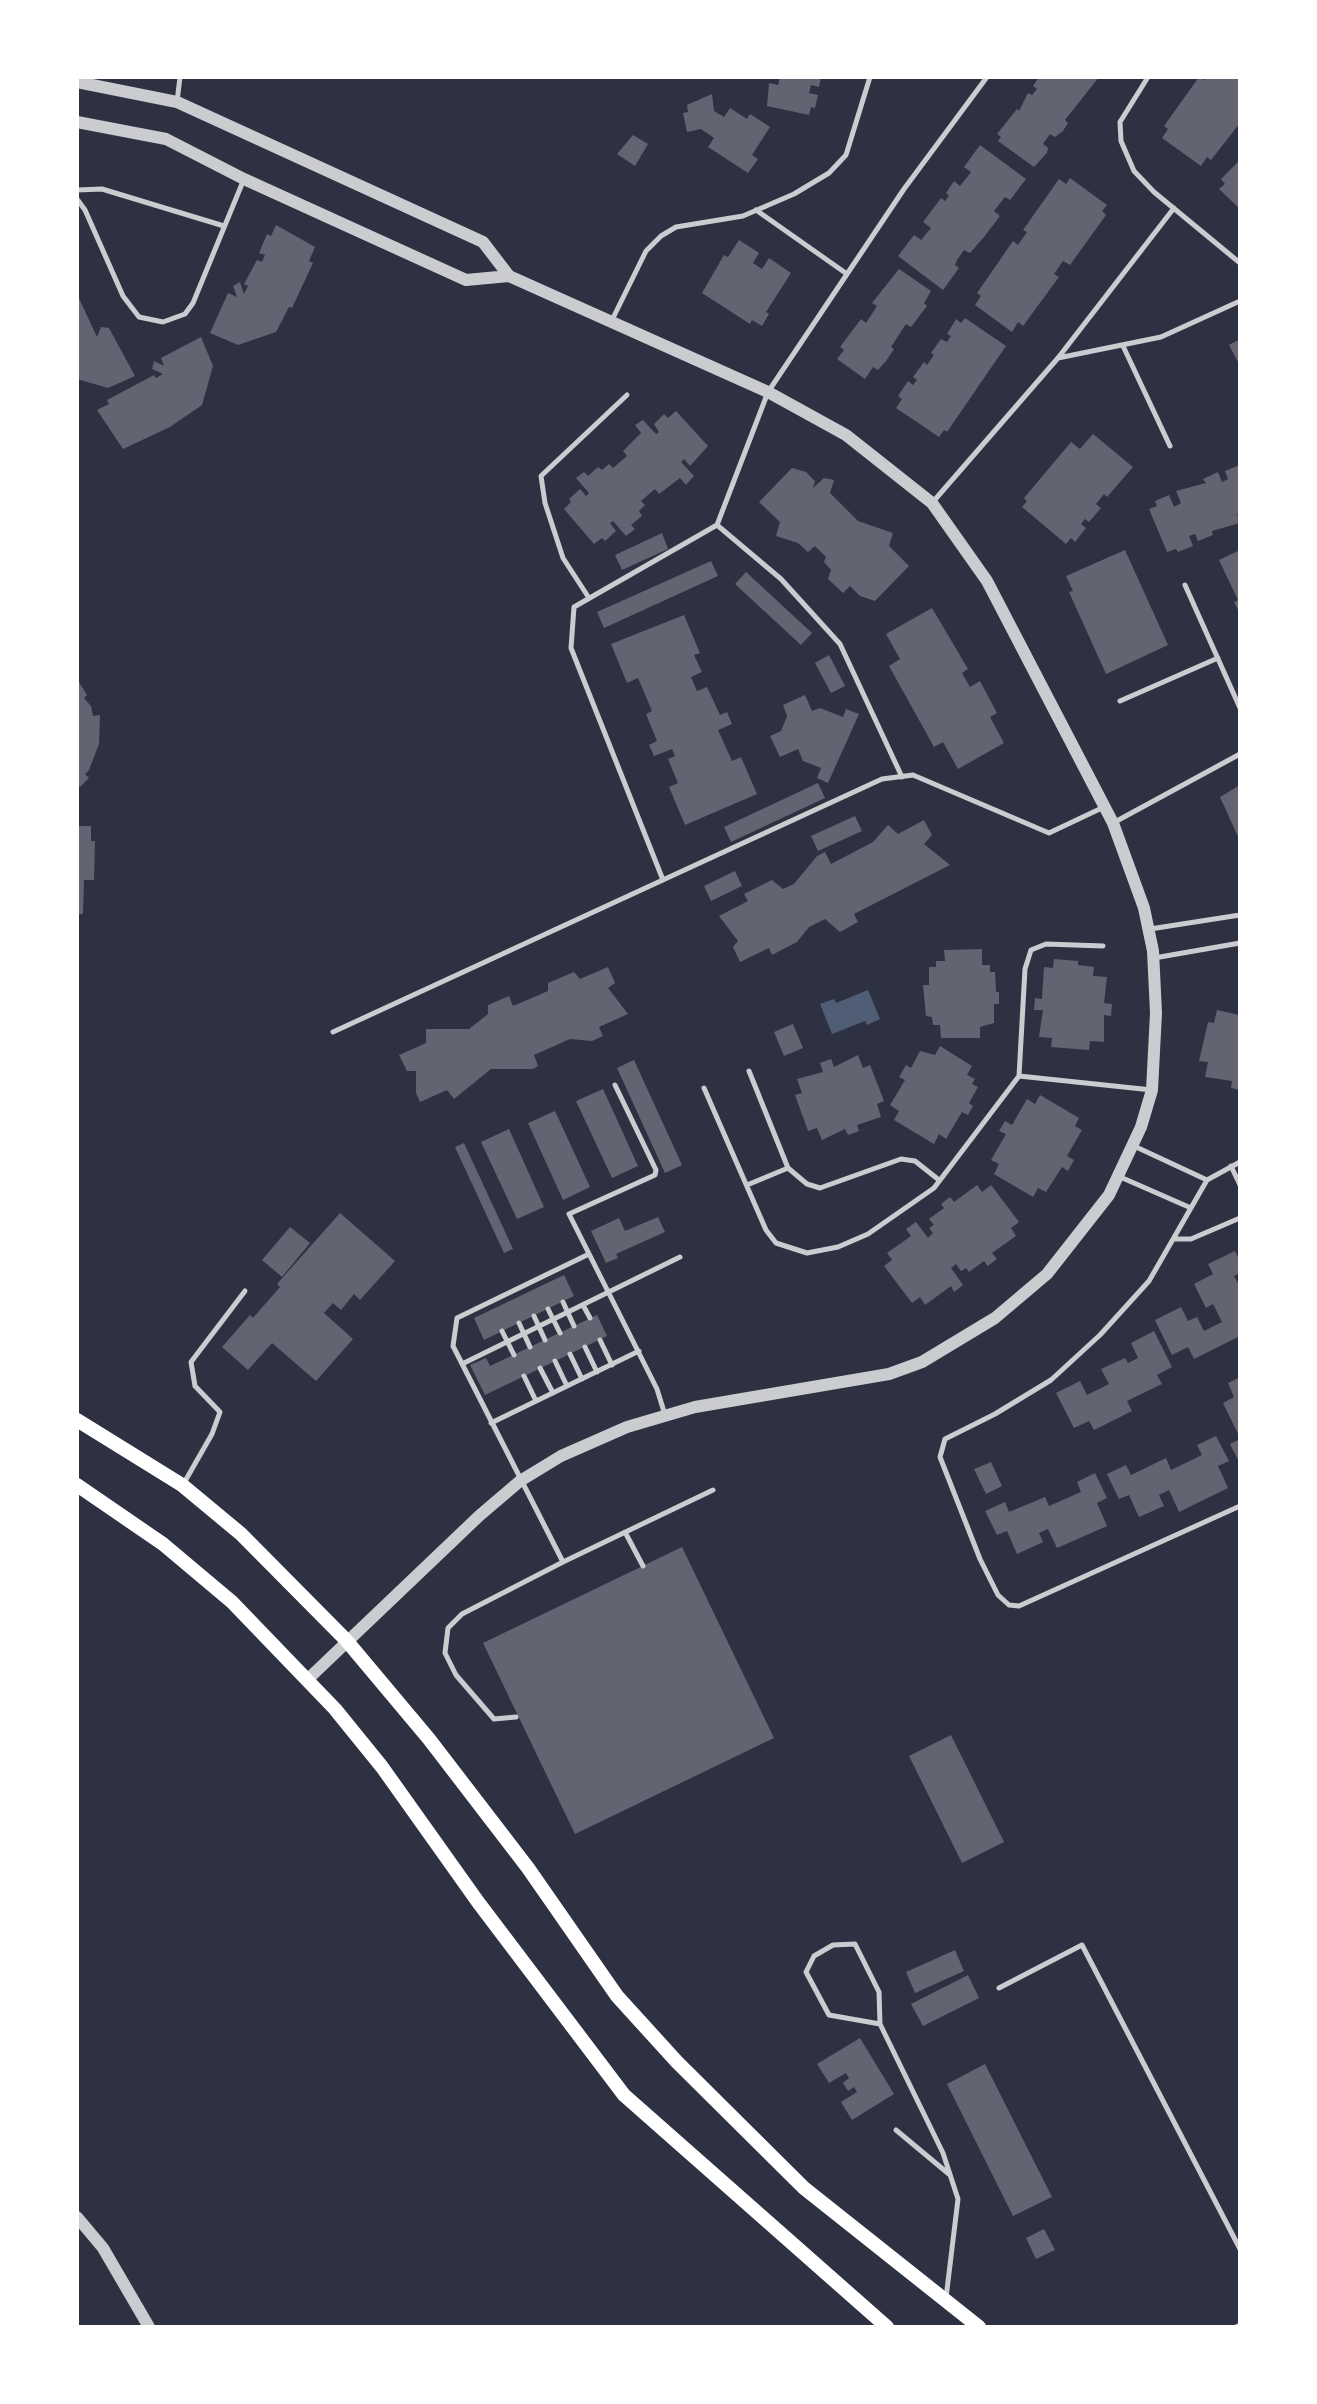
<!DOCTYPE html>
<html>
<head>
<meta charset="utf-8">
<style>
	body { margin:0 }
	#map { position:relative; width:1317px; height:2404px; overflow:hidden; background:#2d3142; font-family:Figtree,sans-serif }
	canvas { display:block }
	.frame { position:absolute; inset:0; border:79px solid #fff; pointer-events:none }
</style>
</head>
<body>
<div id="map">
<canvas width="1317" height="2404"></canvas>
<div class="frame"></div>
</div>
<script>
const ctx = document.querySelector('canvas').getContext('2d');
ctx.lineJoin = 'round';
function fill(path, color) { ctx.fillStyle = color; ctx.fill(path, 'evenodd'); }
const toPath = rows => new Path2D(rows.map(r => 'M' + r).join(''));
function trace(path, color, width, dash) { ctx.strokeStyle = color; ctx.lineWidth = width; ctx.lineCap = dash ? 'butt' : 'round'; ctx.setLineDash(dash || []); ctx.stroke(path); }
const water = toPath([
	[868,990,880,1019,867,1025,865,1021,832,1034,820,1004,834,999,836,1003]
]);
const building = toPath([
	[780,77,821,77,819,87,811,85,809,93,818,95,815,108,811,107,809,115,767,106,769,83,778,85],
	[1039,77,1099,77,1065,120,1068,123,1063,131,1055,137,1050,134,1043,144,1048,148,1047,153,1034,167,998,141,1001,137,997,134,1017,109,1019,111,1028,93,1032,95,1037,89,1033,86],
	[1199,77,1205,80,1207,77,1240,77,1240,123,1211,160,1207,157,1201,166,1162,138,1168,129,1164,126],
	[712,94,714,111,724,117,730,108,747,119,750,114,770,127,752,155,758,159,748,173,708,147,714,138,701,129,687,132,683,113,688,112,687,105],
	[633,135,648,144,635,166,617,154],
	[980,145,1026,179,1010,200,1005,197,994,211,1000,216,984,237,970,253,964,250,957,260,955,265,959,268,943,290,898,256,914,235,921,240,931,228,923,222,941,198,945,201,949,196,946,193,954,181,960,186,971,172,964,167],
	[1240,160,1240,209,1219,189,1225,184,1221,179],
	[1070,178,1107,205,1102,211,1106,215,1070,265,1063,261,1054,274,1059,277,1023,326,1018,322,1012,332,975,305,981,296,977,293,1013,241,1018,245,1027,232,1023,230,1059,179,1066,184],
	[276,225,315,247,309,261,313,263,292,308,289,307,276,332,238,345,210,333,228,293,237,297,233,286,240,282,244,294,248,286,244,284,257,260,262,262,265,255,259,253,267,234,271,236],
	[739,240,759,253,753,263,762,269,769,258,791,273,766,312,769,314,762,326,752,320,750,324,702,293,724,255,728,257],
	[899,269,931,291,924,303,927,306,911,327,906,324,891,347,894,349,886,361,878,370,873,367,865,379,837,359,844,350,840,347,861,319,866,323,877,306,872,303],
	[77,294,97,337,101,327,109,328,135,376,108,388,77,379],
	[965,318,1006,346,947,432,944,430,939,437,896,408,902,399,898,396,908,381,913,385,917,380,913,377,924,362,927,365,934,355,931,353,941,339,947,342,951,336,947,334,956,319,961,323],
	[201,337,213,366,202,405,170,427,123,449,97,410,109,404,107,400,154,375,156,378,163,374,152,369,154,361,164,366,161,358],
	[1240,339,1240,366,1229,345],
	[676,411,708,446,690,466,684,459,681,462,694,476,686,485,680,478,659,494,655,489,641,501,645,505,639,511,642,516,631,525,635,529,626,536,613,521,610,523,616,531,605,541,602,538,594,544,564,509,571,502,569,499,580,489,586,496,589,493,576,478,584,472,588,476,598,467,602,470,609,464,613,468,627,456,623,451,641,433,635,425,643,420,656,434,659,432,654,424,664,414,668,418],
	[1093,434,1133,467,1107,497,1104,494,1096,504,1101,508,1089,522,1085,519,1081,524,1086,528,1075,542,1071,538,1066,544,1022,507,1027,501,1024,498,1071,442,1080,449],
	[1240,465,1240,513,1237,514,1240,523,1212,531,1213,535,1198,541,1195,534,1189,536,1193,546,1178,552,1176,549,1167,552,1149,509,1157,506,1155,501,1169,495,1174,507,1181,503,1176,491,1206,483,1203,479,1218,472,1222,482,1228,479,1225,471],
	[792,468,806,472,815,481,813,488,824,478,834,480,830,493,858,521,893,533,889,546,909,566,875,601,860,596,850,586,843,593,828,579,831,570,824,562,826,557,815,546,808,552,798,543,776,536,780,522,759,502],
	[662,533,668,549,622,570,615,555],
	[1125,550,1168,645,1106,674,1069,592,1073,591,1066,576],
	[1240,550,1240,614,1234,602,1238,600,1219,560],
	[711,561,718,576,604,628,597,612],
	[746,572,812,633,801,645,735,584],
	[932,608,968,669,962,673,970,687,980,681,997,713,990,717,1004,743,958,769,943,742,934,747,889,666,900,659,886,634],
	[684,615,700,653,694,655,702,672,691,677,697,691,707,687,720,715,727,712,732,724,718,730,732,761,741,757,757,794,685,825,669,787,678,783,668,759,675,756,672,749,654,756,649,745,657,741,646,714,652,711,638,678,627,683,611,644],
	[829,655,845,686,831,693,815,663],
	[77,679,87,695,84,698,91,706,93,716,100,715,99,744,89,770,85,774,89,778,80,787,77,784],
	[805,695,812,711,820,708,843,717,846,709,859,714,828,783,817,778,821,768,803,761,798,749,780,757,770,736,781,731,787,716,783,705],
	[818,783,825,798,731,842,724,827],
	[1240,785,1240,841,1220,797],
	[855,816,862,831,818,851,811,836],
	[924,820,932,835,924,844,950,865,854,914,858,922,840,932,825,919,809,927,797,942,772,955,769,948,740,962,733,947,738,941,719,916,748,901,744,894,772,880,783,889,794,884,817,856,825,852,831,864,873,842,888,825,898,834],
	[77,826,91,826,91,841,95,841,94,880,84,880,83,914,77,914],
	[735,871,742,886,711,901,704,886],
	[982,949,982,965,990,965,990,972,995,972,996,992,999,992,999,1004,994,1004,994,1023,980,1027,980,1038,941,1038,940,1025,933,1025,932,1017,926,1016,923,985,929,985,929,967,936,967,936,961,945,961,944,950],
	[1054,959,1078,961,1078,965,1094,967,1093,976,1107,977,1104,1003,1112,1004,1111,1016,1104,1015,1104,1042,1090,1041,1089,1050,1051,1047,1052,1038,1039,1037,1043,1010,1034,1010,1035,998,1042,999,1044,967,1053,968],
	[608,967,615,983,608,988,628,1014,599,1027,603,1036,592,1041,570,1039,534,1055,538,1066,533,1069,491,1069,454,1099,447,1090,420,1102,416,1093,416,1071,407,1071,399,1055,426,1043,426,1029,469,1029,488,1014,488,1005,509,996,513,1006,548,991,548,983,574,972,580,979],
	[1217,1010,1239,1015,1240,1090,1231,1088,1232,1081,1205,1077,1208,1062,1199,1061,1208,1022,1214,1023],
	[793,1024,803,1048,784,1056,774,1032],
	[940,1046,972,1066,967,1075,975,1079,972,1084,978,1087,969,1103,973,1106,968,1115,962,1112,946,1139,939,1134,934,1144,894,1120,899,1111,890,1105,905,1080,899,1077,906,1065,911,1068,920,1051,935,1055],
	[858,1055,863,1068,870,1065,884,1101,877,1104,881,1117,857,1125,859,1131,848,1135,845,1129,822,1140,817,1128,808,1131,795,1095,802,1093,797,1079,823,1072,820,1063,831,1059,834,1067],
	[634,1060,682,1165,665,1173,617,1068],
	[603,1089,638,1166,612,1178,576,1101],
	[1040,1095,1079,1118,1075,1126,1082,1130,1067,1156,1074,1160,1068,1171,1062,1167,1046,1192,1038,1188,1033,1197,994,1174,999,1164,991,1160,1006,1134,999,1131,1005,1121,1012,1125,1027,1099,1035,1104],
	[555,1111,590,1187,563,1200,528,1123],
	[509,1129,544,1207,517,1219,481,1142],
	[464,1143,513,1249,504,1253,455,1147],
	[977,1185,982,1192,991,1185,1019,1222,1011,1228,1016,1236,992,1253,997,1259,988,1266,984,1261,969,1272,966,1268,961,1271,956,1264,951,1268,963,1285,954,1292,951,1286,925,1305,920,1297,912,1303,884,1266,892,1260,887,1253,911,1236,906,1229,916,1222,928,1238,933,1233,929,1228,934,1225,929,1219,944,1208,941,1204,950,1197,954,1202],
	[340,1213,395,1261,360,1300,354,1294,341,1310,333,1303,324,1313,353,1339,316,1381,272,1343,248,1370,222,1347,250,1315,253,1318,280,1287,277,1284],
	[658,1217,665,1232,616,1254,618,1258,606,1263,591,1231,619,1218,625,1231],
	[290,1227,310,1243,282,1277,262,1260],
	[1235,1251,1240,1261,1240,1273,1234,1276,1240,1287,1240,1336,1194,1359,1188,1347,1172,1355,1155,1320,1181,1307,1188,1321,1197,1317,1204,1331,1222,1322,1213,1304,1206,1308,1194,1284,1213,1274,1208,1264],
	[564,1275,574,1296,484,1340,474,1318],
	[597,1315,607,1336,485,1395,470,1365,486,1358,490,1366],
	[1154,1331,1172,1367,1157,1375,1162,1384,1127,1401,1132,1411,1094,1430,1089,1421,1074,1428,1056,1393,1080,1381,1087,1395,1109,1384,1101,1369,1125,1358,1128,1363,1138,1358,1131,1343],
	[1240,1377,1240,1438,1223,1403,1234,1397,1228,1383],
	[1216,1436,1229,1461,1218,1466,1228,1488,1179,1512,1169,1490,1159,1495,1164,1506,1139,1517,1129,1495,1119,1499,1107,1474,1126,1465,1131,1475,1166,1458,1171,1470,1202,1455,1197,1445],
	[1240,1439,1240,1464,1230,1444],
	[991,1462,1002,1486,986,1494,974,1469],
	[1095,1473,1107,1498,1097,1503,1107,1526,1057,1548,1048,1529,1039,1533,1043,1542,1017,1554,1007,1531,997,1535,985,1511,1005,1502,1009,1512,1045,1497,1049,1506,1081,1492,1077,1482],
	[682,1547,774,1738,575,1834,483,1643],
	[951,1735,1004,1842,962,1863,909,1756],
	[955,1950,964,1971,915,1993,906,1972],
	[968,1975,979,1998,923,2026,911,2004],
	[860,2038,894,2094,852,2120,841,2102,857,2092,854,2087,848,2091,843,2083,849,2078,846,2073,829,2083,817,2064],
	[985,2064,1052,2197,1013,2216,947,2084],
	[1044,2229,1055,2250,1036,2259,1026,2238]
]);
const service = toPath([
	[1148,77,1120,122,1121,141,1134,171,1154,192,1240,263],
	[177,102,180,77],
	[77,190,102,189,224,226],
	[77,199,85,210,123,296,139,317,163,322,185,314,193,303,244,179],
	[756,210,847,274],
	[612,320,646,251,661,236,676,227,743,216,794,194,829,173,846,155,870,77],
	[1123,346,1170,446],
	[1058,358,1161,337,1240,301],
	[932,503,1058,358,1174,208],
	[1185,585,1240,708],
	[589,598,563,558,545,503,541,476,627,395],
	[1120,701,1218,658],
	[902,777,840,644,781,579,717,525,768,392,904,189,987,77],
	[1113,823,1240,754],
	[663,880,571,648,574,607,717,525],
	[1150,929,1240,915],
	[1154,958,1240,943],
	[333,1032,882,779,913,775,1049,833,1104,807],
	[1019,1076,1025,969,1031,950,1046,944,1103,946],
	[615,1085,656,1170,655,1175,569,1214,657,1389,665,1415],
	[704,1088,766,1230,776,1243,807,1253,838,1247,868,1234,934,1188,1019,1076,1152,1090],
	[1134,1146,1207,1180],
	[1240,1162,1207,1180,1149,1281,1100,1335,1051,1380,995,1414,945,1439,940,1457,980,1559,998,1595,1009,1605,1019,1606,1240,1506],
	[1231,1166,1240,1185],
	[788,1168,807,1184,820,1188,901,1159,915,1161,939,1180],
	[1118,1176,1191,1208],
	[747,1185,788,1168,749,1071],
	[1174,1239,1191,1239,1240,1218],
	[563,1302,574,1326],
	[583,1305,590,1318],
	[548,1309,560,1333],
	[534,1316,545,1340],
	[519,1323,530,1347],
	[502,1331,514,1355],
	[600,1340,612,1365],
	[585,1347,597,1372],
	[570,1354,582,1379],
	[555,1361,567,1386],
	[462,1364,680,1257],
	[540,1368,553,1393],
	[524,1376,536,1401],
	[491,1423,639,1351],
	[184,1483,212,1434,220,1412,195,1386,191,1362,245,1291],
	[625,1532,643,1566],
	[563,1562,713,1490],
	[516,1717,494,1719,456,1675,445,1653,448,1628,462,1614,563,1562,453,1346,457,1318,587,1255],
	[999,1988,1082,1945,1240,2249],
	[880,2024,879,1992,855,1944,833,1945,814,1956,806,1972,829,2015,880,2024,943,2153,958,2199,946,2298],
	[896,2130,950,2175],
	[1236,2327,1240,2325]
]);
const tertiary = toPath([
	[77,82,177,102,483,242,509,276],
	[77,122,166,139,244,179,466,280,509,276,768,392,846,435,932,503,987,581,1113,823,1144,908,1153,951,1156,1013,1152,1090,1141,1127,1109,1195,1047,1274,995,1318,922,1362,889,1374,695,1407,627,1427,561,1456,520,1481,479,1516,307,1680],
	[77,2217,103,2248,149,2327]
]);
const secondary = toPath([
	[77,1420,182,1485,241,1534,346,1640,429,1739,528,1868,617,1996,677,2062,804,2188,979,2327],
	[77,1485,163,1544,232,1602,335,1709,382,1767,478,1902,624,2095,887,2327]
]);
fill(water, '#4f5d75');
fill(building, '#626471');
trace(service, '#caccd0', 5);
trace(tertiary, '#caccd0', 12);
trace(secondary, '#fff', 14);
</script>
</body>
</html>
